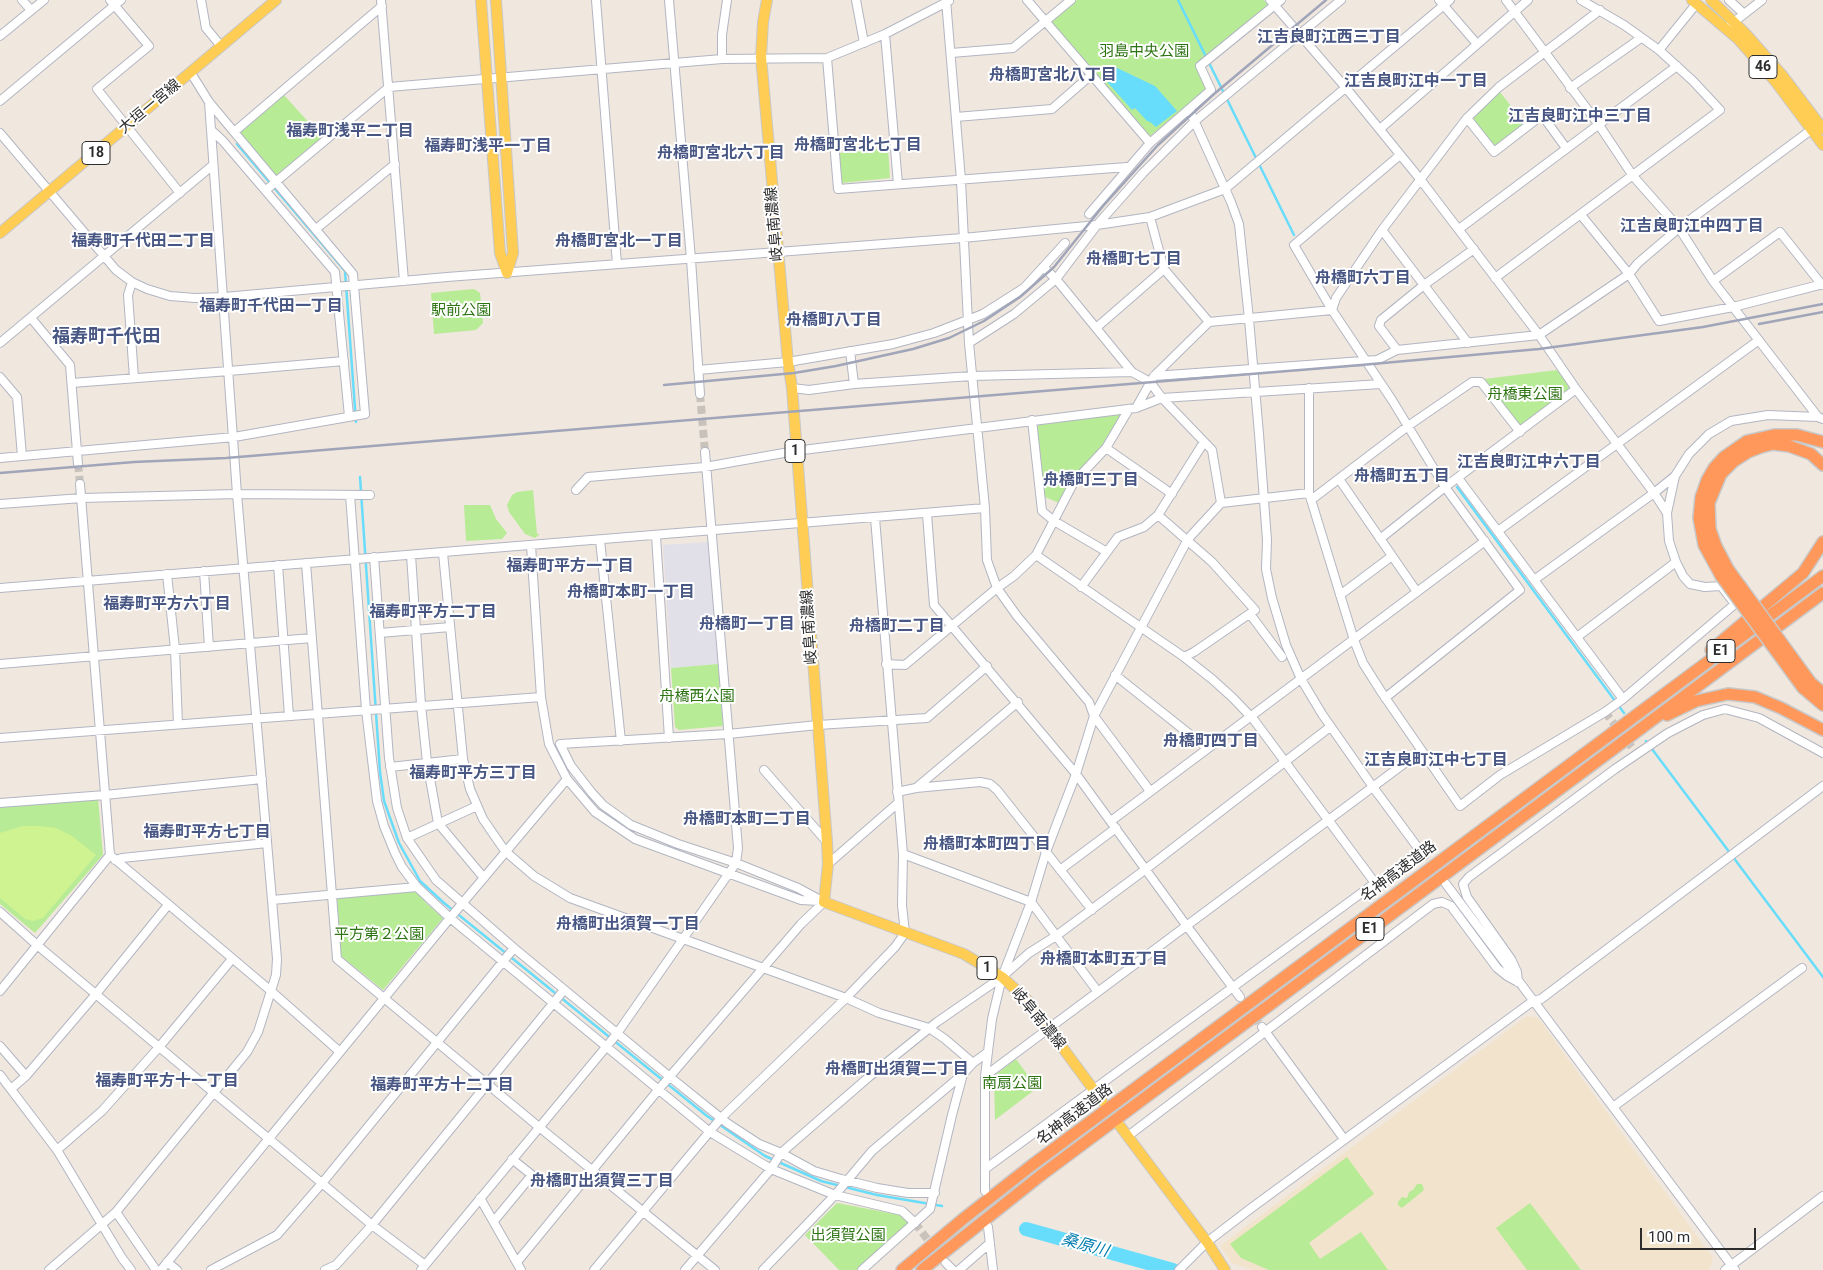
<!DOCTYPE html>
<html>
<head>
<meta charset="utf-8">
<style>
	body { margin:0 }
	#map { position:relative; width:1823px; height:1270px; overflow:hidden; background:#f0e7de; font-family:Roboto,sans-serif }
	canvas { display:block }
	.scale { position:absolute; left:1640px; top:1228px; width:116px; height:22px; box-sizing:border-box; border:2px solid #2d2d2d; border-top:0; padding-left:6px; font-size:15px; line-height:18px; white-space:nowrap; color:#2d2d2d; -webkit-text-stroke:4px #fff; paint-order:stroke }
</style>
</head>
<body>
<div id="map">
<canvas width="1823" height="1270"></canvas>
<div class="scale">100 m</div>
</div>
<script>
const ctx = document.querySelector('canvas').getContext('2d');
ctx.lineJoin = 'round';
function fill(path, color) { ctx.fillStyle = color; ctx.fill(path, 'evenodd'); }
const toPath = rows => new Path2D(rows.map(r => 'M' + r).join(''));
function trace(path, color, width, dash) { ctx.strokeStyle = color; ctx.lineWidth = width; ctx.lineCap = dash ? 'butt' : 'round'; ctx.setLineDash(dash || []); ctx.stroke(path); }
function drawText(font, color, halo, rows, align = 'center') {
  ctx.font = font + ' Roboto,"Noto Sans JP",sans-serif'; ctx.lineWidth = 4; ctx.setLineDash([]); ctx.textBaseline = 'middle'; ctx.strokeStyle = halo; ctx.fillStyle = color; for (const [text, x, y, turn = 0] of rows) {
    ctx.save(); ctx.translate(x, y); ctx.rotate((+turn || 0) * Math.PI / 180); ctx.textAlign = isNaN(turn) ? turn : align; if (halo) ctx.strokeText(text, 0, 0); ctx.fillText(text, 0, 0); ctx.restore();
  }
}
const industrial = toPath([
	[709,542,718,664,671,668,663,545]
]);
const education = toPath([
	[1527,1016,1538,1018,1713,1258,1709,1270,1253,1270,1232,1263,1220,1246]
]);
const green = toPath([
	[1077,0,1264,0,1268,5,1195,64,1206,90,1149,137,1050,22],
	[1500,92,1525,124,1494,148,1470,118],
	[283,94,322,137,276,176,239,132],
	[888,148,890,178,842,183,839,153],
	[474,289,480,293,483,323,476,330,434,334,431,293],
	[1557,370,1571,388,1521,426,1484,379],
	[1121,414,1102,447,1072,481,1059,503,1045,497,1037,425],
	[533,490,537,534,540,534,535,538,525,534,509,512,507,505,512,495,517,492],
	[464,505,490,505,496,519,507,533,502,539,466,541],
	[718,664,723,726,679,730,675,727,671,668],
	[98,798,103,855,35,933,0,904,0,806],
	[416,890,426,903,443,918,383,990,341,956,337,898],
	[1016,1059,1037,1088,995,1120,994,1076],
	[1347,1157,1374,1194,1309,1243,1320,1259,1361,1232,1388,1270,1269,1270,1241,1258,1230,1244],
	[1417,1184,1422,1184,1424,1190,1402,1208,1398,1205,1398,1202,1402,1197,1407,1198,1409,1192,1413,1190],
	[837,1203,900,1215,909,1223,857,1270,839,1270,805,1235],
	[1530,1203,1581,1270,1527,1270,1496,1228]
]);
const pitch = toPath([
	[23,826,39,826,56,828,72,836,96,855,43,918,33,921,25,919,0,898,0,833]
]);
const water = toPath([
	[1113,66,1155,86,1177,111,1156,127,1150,122,1147,121,1135,108,1132,110,1102,76]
]);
const stream = toPath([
	[1178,0,1294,235],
	[237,144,345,271,356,422],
	[360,477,380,772,384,801,399,843,420,881,444,903,707,1116,765,1156,821,1181,877,1195,942,1206],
	[1457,487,1624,713],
	[1646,741,1823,977]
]);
const river = toPath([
	[1026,1229,1173,1270]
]);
const minorTunnel = toPath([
	[700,394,705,452],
	[78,464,80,484],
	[1605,712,1637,754],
	[1240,997,1262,1027],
	[915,1223,934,1248]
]);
const minor = toPath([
	[22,0,31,10],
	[110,0,149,46,97,89,180,193],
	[201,0,206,28,221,46],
	[381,0,404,281],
	[596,0,617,264],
	[669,0,691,259,700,394],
	[856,0,864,43],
	[946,0,961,180,969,343,985,508,987,560,997,588,1017,616,1089,702,1094,716,1150,791],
	[1027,0,1150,143],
	[1270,0,1346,88,1420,179,1539,335,1576,389,1654,493,1667,513,1669,541,1676,562,1683,576,1690,584,1705,587,1721,586,1735,604,1623,699,1605,712,1500,775,1460,806,1382,693,1363,663,1354,640,1309,493,1309,388],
	[1439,0,1477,44],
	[1506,0,1599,125,1633,176,1679,228,1713,281,1818,417],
	[1729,0,1744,14],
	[1730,25,1762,0],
	[885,34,898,184],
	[0,36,44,0],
	[1659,50,1697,3],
	[951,53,1013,48,1071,0],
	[827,58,838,189,1127,167],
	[722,59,722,35,727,0],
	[1570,88,1641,38],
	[0,101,121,0],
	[1189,109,1231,202,1239,224,1249,319,1259,434,1267,540,1266,569,1272,598,1286,645,1301,679,1322,714,1373,787,1424,856],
	[956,117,1052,109,1091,75],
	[1467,118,1494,152,1542,115,1566,148],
	[1380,129,1528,0],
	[211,130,223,141,335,272,349,416],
	[234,132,382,6],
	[0,133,116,270,132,282,147,289,170,296,195,298,224,297,447,277,963,238,1097,225,1150,217,1225,189,1450,0],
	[266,190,389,87,722,59,827,58,885,34,949,1],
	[1089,214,1150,143,1211,90,1200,66,1281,0],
	[1581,215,1629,274,1659,321,1733,307,1823,284],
	[1150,217,1164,269,1209,322],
	[316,229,395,164],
	[1459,229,1677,66],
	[1382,230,1468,343],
	[1043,267,1056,279,1132,372,1150,382,1162,398,1212,450,1221,503],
	[1495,278,1720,110,1693,81,1659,50,1624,25,1581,0],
	[1713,281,1780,232,1822,285],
	[132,282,128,295,134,378],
	[1332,310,1336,298,1382,230,1467,118,1499,87,1600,10],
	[31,318,70,365,78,464],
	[1096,328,1164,269],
	[0,343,213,165],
	[969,343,1014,314,1056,279,1097,225,1143,173,1195,121,1341,0],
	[1397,350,1379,326,1381,320,1424,285,1474,249],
	[850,351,854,384],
	[698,370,788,362,893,344,934,333,983,314,1024,288,1065,243],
	[1154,376,1377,360,1397,350,1539,335,1629,274,1638,263,1679,228,1815,127],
	[0,377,17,397,22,456],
	[72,383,229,371,344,361],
	[792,388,809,390,854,384,972,376,1132,372],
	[1136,408,1154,376,1209,322,1332,310],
	[1032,420,1042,511,1054,521,1107,552],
	[1106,448,1172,494],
	[0,458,234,437,365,414,353,274,209,102,191,73],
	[1458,478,1623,699],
	[1339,479,1417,592],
	[576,490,588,477,705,467,795,451,1136,408,1162,398,1381,384],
	[350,495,366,710,377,801,384,826,395,853,402,867,417,887,450,918,710,1132,771,1169,835,1195,902,1211,915,1223],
	[1311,500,1408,426,1472,382,1481,382,1520,432],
	[0,504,82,498,237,494,370,495],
	[1667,513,1675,476],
	[927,514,934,605,1076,774,1186,925,1240,997],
	[1158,515,1212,562,1255,610,1194,652,1184,657],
	[1498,531,1759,340],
	[656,536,669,738],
	[1380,539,1445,487,1576,389],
	[600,540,621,741],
	[531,545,541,697,549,744,567,779,595,812,635,839,801,900,819,901],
	[443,553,463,759,470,789,483,819,505,851,534,876,570,898,846,998,879,1013,929,1028,945,1039,973,1063],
	[411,555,421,705,427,762,438,823,484,878],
	[374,557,389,758,397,808,407,838,436,880,514,948,670,1077,727,1123,759,1144,781,1153,814,1171,841,1179,877,1188,908,1193,935,1193],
	[306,563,337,959,539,1127,715,1270],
	[278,565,289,716],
	[204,571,209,647],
	[167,574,175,649,178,724],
	[1534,580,1654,493,1675,476,1689,454,1709,434,1731,421,1768,415,1818,417,1823,419],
	[1081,587,1118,537,1144,527,1158,515,1204,442],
	[0,588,985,508],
	[1340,595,1392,556],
	[1250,614,1282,657],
	[380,633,450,627],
	[1577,637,1676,562],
	[0,664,312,638],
	[886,664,905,665,997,588,1014,576,1036,555,1074,482,1106,448,1129,409],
	[1115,675,1207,748],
	[1385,698,1520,590,1445,487,1392,400,1332,310,1294,245,1400,155],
	[0,738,541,697],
	[390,767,463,759],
	[764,770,827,842],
	[916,788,1018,702],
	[897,792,916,788,980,782,990,784,997,790,1092,910],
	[0,803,105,795,262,779],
	[1111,821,1485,541],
	[407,838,477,806],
	[903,854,1031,902,1098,992],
	[110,855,271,991,340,1052],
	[115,860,122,858,267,843],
	[828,864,898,803],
	[1060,870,1116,828],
	[1446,884,1735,1270],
	[272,900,417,887],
	[824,902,798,888,736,863,678,844,631,825,603,805,592,793,571,766,560,744,728,734,818,725,927,718,987,666],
	[0,912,37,945,372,1225,425,1265],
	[1518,982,1517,972,1511,959,1467,897,1463,884,1469,877,1615,769,1668,733,1703,715,1725,709,1759,718,1823,753],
	[0,991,110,855,80,484],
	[1262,1027,1344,1139],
	[0,1046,26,1076],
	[0,1075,57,1150,122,1258,131,1270],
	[985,1076,1421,751],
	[11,1089,26,1076,96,994,168,905],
	[1613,1107,1802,968],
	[1128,1136,1433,904,1442,902,1451,906,1497,968,1507,976,1518,982],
	[57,1150,102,1111,160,1046,232,959],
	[985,1169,1375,883,1254,720,1233,698,1212,679,1184,657,1036,555],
	[985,1191,985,1076,992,1019,1002,977,1031,902,1046,852,1076,774,1094,716,1188,539,1221,503,1309,493],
	[480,1198,521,1270],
	[116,1212,156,1270],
	[494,1221,532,1175,512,1159],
	[988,1227,993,1270],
	[167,1262,177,1270],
	[517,1262,659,1089,801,924,824,902],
	[946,1263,953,1270],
	[49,1270,116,1212,247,1052,258,1032,276,975,277,959,272,900,237,494,209,102],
	[161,1270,450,918,567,779],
	[211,1270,277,1235,323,1182,514,948],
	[325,1270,336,1265,372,1225,564,990],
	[421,1270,616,1035,736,863,738,848,705,452],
	[594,1270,721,1118,846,998,895,947,905,933,902,905,903,854,875,518],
	[685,1270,771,1169,781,1153,870,1076,937,1022,1002,977,1029,953,1056,936,1146,869,1330,727],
	[763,1270,835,1195,872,1151,963,1074],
	[862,1270,930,1209,952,1115,963,1074,973,1063,988,1052],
	[959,1270,990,1243],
	[1179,1270,1207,1242,1250,1209,1533,1001,1541,999,1823,786],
	[1725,1270,1823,1196]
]);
const major = toPath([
	[481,0,500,253,507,273],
	[496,0,513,253,507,273],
	[767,0,763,22,761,57,788,362,792,388,827,842,828,864,824,902,964,954,1002,977,1028,1001,1102,1101],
	[1692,0,1738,39,1775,81,1823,145],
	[1711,0,1745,33,1782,75,1823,129],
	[0,233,276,0],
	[1120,1126,1207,1242,1225,1270]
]);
const highway = toPath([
	[1728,569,1716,546,1710,529,1709,503,1721,474,1734,461,1748,452,1761,447,1773,444,1789,446,1811,454,1823,465],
	[1721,576,1704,545,1699,518,1701,497,1707,480,1714,468,1724,457,1747,441,1774,435,1797,435,1823,442],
	[1711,650,1803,573,1823,542],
	[1811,683,1823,693],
	[1803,688,1823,705],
	[1667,715,1696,701,1728,694,1755,697,1781,708,1823,730],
	[902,1270,963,1219,1032,1165,1823,576],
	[922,1270,1040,1176,1823,593]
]);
const rail = toPath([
	[1759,324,1823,312],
	[664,385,794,373,836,366,913,349,949,338,984,321,1020,297,1054,267,1103,206,1158,145,1214,94,1326,0],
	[0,473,134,462,226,458,1361,365,1539,349,1703,327,1823,304]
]);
const highwayBridge = toPath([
	[1728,569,1811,683],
	[1721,576,1803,688]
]);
const shields = [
	[1763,67,28],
	[96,153,28],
	[795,451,20],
	[1721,651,28],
	[1370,929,28],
	[987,968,20]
];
const shieldNames = [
	["46",1763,67],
	["18",96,153],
	["1",795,451],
	["E1",1721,651],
	["E1",1370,929],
	["1",987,968]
];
const parkNames = [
	["羽島中央公園",1144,52],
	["駅前公園",461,311],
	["舟橋東公園",1525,395],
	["舟橋西公園",697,697],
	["平方第２公園",379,935],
	["南扇公園",1012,1084],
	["出須賀公園",848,1236]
];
const streetNames = [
	["大垣一宮線",150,107,-40],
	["岐阜南濃線",775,224,-95],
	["岐阜南濃線",810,627,-94],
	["名神高速道路",1399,872,-37],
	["岐阜南濃線",1038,1019,50],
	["名神高速道路",1075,1115,-37]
];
const neighbourhoodNames = [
	["江吉良町江西三丁目",1329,38],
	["舟橋町宮北八丁目",1053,76],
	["江吉良町江中一丁目",1416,82],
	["江吉良町江中三丁目",1580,117],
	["福寿町浅平二丁目",350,132],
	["舟橋町宮北七丁目",858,146],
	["福寿町浅平一丁目",488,147],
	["舟橋町宮北六丁目",721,154],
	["江吉良町江中四丁目",1692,227],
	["福寿町千代田二丁目",143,242],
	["舟橋町宮北一丁目",619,242],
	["舟橋町七丁目",1134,260],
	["舟橋町六丁目",1363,279],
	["福寿町千代田一丁目",271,307],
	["舟橋町八丁目",834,321],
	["江吉良町江中六丁目",1529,463],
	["舟橋町五丁目",1402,477],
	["舟橋町三丁目",1091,481],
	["福寿町平方一丁目",570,567],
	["舟橋町本町一丁目",631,593],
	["福寿町平方六丁目",167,605],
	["福寿町平方二丁目",433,613],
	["舟橋町一丁目",747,625],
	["舟橋町二丁目",897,627],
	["舟橋町四丁目",1211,742],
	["江吉良町江中七丁目",1436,761],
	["福寿町平方三丁目",473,774],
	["舟橋町本町二丁目",747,820],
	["福寿町平方七丁目",207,833],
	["舟橋町本町四丁目",987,845],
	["舟橋町出須賀一丁目",628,925],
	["舟橋町本町五丁目",1104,960],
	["舟橋町出須賀二丁目",897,1070],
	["福寿町平方十一丁目",167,1082],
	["福寿町平方十二丁目",442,1086],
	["舟橋町出須賀三丁目",602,1182]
];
const waterNames = [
	["桑原川",1085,1246,16]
];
const quarterNames = [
	["福寿町千代田",106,337]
];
fill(industrial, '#e1dfe8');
fill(education, '#f2e4cc');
fill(green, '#b8eb96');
fill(pitch, '#cff391');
fill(water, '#68ddfb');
trace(stream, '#68ddfb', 2.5);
trace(river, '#68ddfb', 14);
trace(minorTunnel, '#c9c2bb', 8, [8, 4]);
trace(minor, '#b2b6c2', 10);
trace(major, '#c8c8c8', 12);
trace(highway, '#c8c8c8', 14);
trace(minor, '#fff', 8);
trace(major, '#ffcd54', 10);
trace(highway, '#ff985a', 11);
trace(rail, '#a0a5b9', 2.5);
trace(highwayBridge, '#c8c8c8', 14, []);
trace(highwayBridge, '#ff985a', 11);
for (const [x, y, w] of shields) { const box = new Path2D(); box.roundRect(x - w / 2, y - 11.5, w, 23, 4); ctx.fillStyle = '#fff'; ctx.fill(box); trace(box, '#2d2d2d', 1); }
drawText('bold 14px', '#2d2d2d', null, shieldNames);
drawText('15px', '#2d7413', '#fff', parkNames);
drawText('15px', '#2d2d2d', '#fff', streetNames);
drawText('bold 16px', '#485683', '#fff', neighbourhoodNames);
drawText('italic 16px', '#007cae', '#fff', waterNames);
drawText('bold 18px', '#485683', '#fff', quarterNames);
</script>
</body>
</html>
